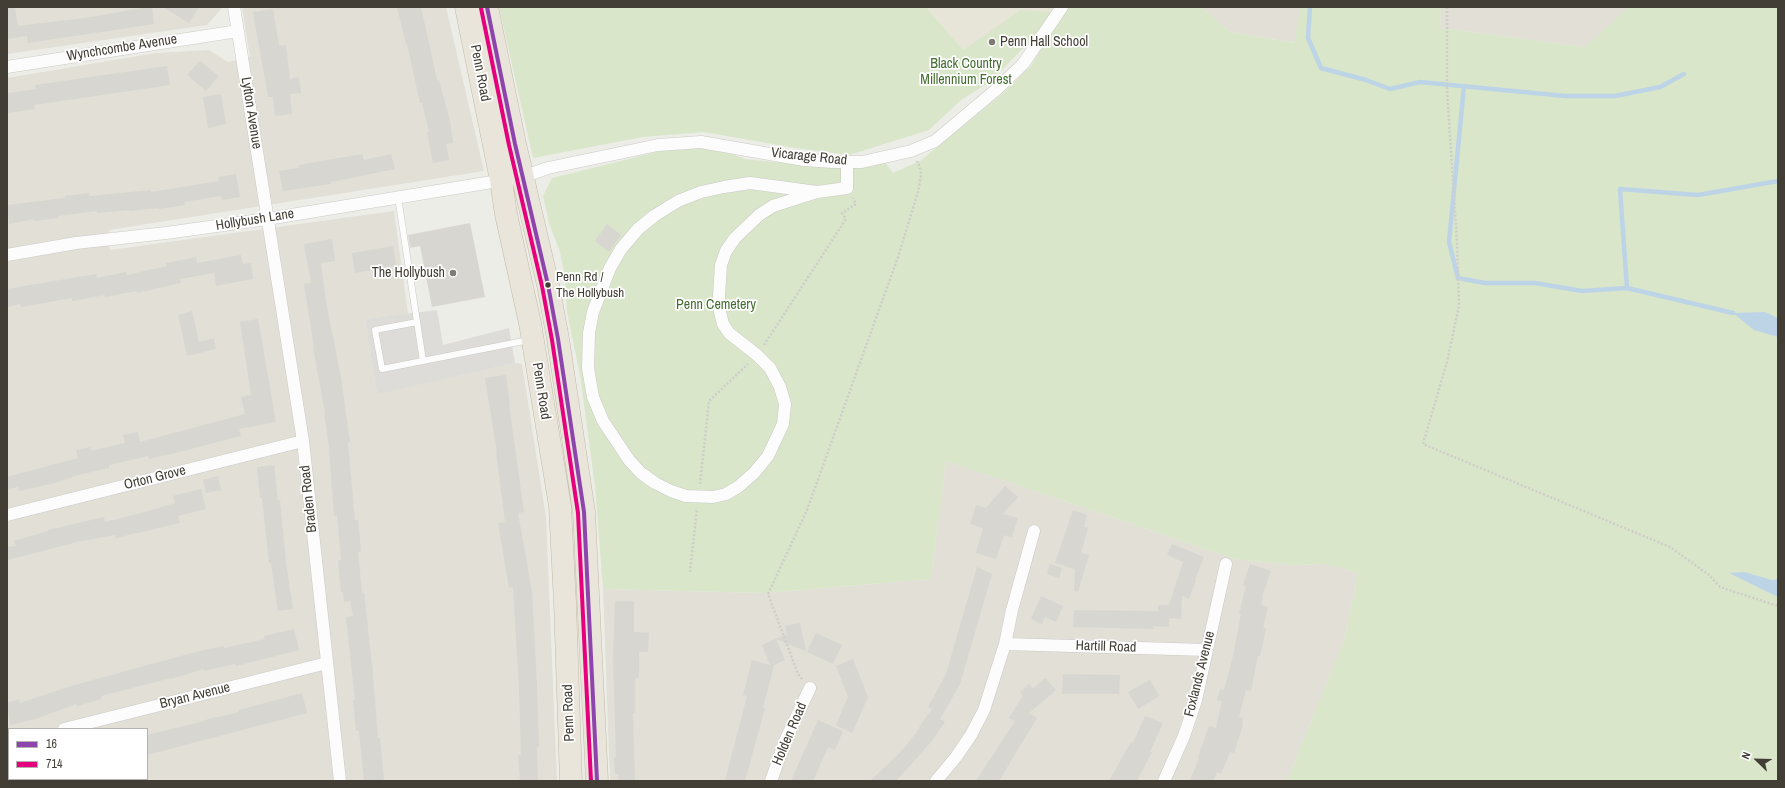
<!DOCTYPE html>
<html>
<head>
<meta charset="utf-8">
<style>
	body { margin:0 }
	#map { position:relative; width:1785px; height:788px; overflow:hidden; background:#edede8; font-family:"Archivo Narrow",sans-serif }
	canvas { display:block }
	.frame { position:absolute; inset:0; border:8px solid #423e35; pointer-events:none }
	.legend { position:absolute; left:8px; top:728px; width:140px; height:52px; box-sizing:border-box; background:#fff; border:1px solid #b3b2ae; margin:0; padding:5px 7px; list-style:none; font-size:12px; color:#423e35 }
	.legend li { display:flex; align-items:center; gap:8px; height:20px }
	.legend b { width:20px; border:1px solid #b3b2ae }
	.north { position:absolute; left:1737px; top:740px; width:40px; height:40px; -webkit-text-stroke:3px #fff; paint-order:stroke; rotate:293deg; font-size:11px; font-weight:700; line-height:16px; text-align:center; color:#423e35 }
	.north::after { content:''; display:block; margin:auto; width:14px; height:18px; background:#423e35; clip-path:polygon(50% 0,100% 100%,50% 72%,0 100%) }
</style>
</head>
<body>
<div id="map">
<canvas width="1785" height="788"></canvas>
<div class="frame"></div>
<ul class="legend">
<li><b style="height:5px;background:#8e44ad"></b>16</li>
<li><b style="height:5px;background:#e5007d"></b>714</li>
</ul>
<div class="north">N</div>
</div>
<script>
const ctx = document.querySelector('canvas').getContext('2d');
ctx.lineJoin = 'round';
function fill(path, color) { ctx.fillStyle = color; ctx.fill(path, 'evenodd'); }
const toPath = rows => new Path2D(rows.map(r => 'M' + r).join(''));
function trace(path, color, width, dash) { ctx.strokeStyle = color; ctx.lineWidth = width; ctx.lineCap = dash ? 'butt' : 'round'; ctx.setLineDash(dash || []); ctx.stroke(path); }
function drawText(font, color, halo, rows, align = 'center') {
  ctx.font = font + ' "Archivo Narrow",sans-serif'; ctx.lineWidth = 3.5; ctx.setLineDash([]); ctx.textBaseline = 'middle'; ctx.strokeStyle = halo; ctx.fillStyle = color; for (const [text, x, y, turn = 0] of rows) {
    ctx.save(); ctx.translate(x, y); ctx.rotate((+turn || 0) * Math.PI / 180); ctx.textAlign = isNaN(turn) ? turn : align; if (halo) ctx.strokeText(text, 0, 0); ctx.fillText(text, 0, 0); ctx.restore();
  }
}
const residential = toPath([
	[7,7,223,7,207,25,7,54],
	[242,7,446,7,484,171,109,230,110,250,394,211,408,314,365,319,377,393,515,363,522,364,546,517,557,781,7,781,7,78,156,53,209,50,228,62,250,57],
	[9,729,147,729,147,779,9,779],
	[1201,7,1300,7,1295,43,1230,32],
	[1441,7,1629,7,1585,47,1440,28],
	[946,461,1235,559,1293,565,1325,564,1358,573,1345,638,1287,781,610,781,603,589,766,593,931,579]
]);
const education = toPath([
	[926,7,1054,7,1036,35,990,82]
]);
const green = toPath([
	[499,7,926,7,963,50,1021,10,1051,12,1036,35,990,82,961,100,929,130,849,155,795,148,704,132,643,137,533,158],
	[1067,7,1201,7,1230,32,1294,43,1300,7,1441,7,1440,28,1585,47,1629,7,1778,7,1778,781,1287,781,1345,638,1358,573,1325,564,1293,565,1235,559,946,461,931,579,766,593,603,589,595,486,580,375,567,312,565,277,560,252,549,223,543,196,552,178,669,149,702,146,729,152,744,159,794,164,884,161,893,173,920,161,1002,94,1031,66]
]);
const parking = toPath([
	[437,310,443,345,509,328,515,363,377,394,365,319]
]);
const water = toPath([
	[1765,312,1778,318,1778,337,1754,330,1733,313],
	[1744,572,1772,580,1778,579,1778,597,1729,573]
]);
const stream = toPath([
	[1310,7,1308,38,1321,68,1366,80,1390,89,1420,82,1565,96,1615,96,1660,87,1684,74],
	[1464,86,1449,242,1458,278,1485,283,1535,283,1582,291,1627,288],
	[1733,313,1627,288,1620,189,1698,195,1778,181]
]);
const building = toPath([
	[7,7,15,7,18,26,92,17,146,7,152,7,154,24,28,43,27,36,7,39],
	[163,7,199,7,189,23],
	[397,7,421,7,437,80,439,80,450,121,453,143,446,144,449,160,433,163,427,132,429,132,422,103,420,103,407,44,406,44],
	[273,9,279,46,286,45,290,79,299,77,301,93,290,94,292,114,275,116,273,97,268,97,253,12],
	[200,61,219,76,206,91,187,75],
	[167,66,170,85,34,105,35,109,7,113,7,93,36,89,35,85],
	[221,94,226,124,208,128,203,97],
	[362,154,364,160,391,154,395,169,331,182,331,184,283,191,279,171,299,168,298,165],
	[236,174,240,197,222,200,221,196,184,202,185,205,158,209,158,208,129,211,129,210,97,213,97,211,58,216,58,218,34,221,34,219,9,224,7,205,65,198,65,196,89,193,89,196,151,190,151,192,219,181,218,177],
	[470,223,485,297,432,307,420,246,410,248,408,235],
	[607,224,621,235,609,252,595,241],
	[332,239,335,261,321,263,326,302,341,377,350,442,348,443,355,520,358,520,361,551,358,552,362,593,364,593,372,664,378,738,380,737,384,781,364,781,359,731,356,731,353,700,355,700,346,617,353,616,350,601,344,602,343,592,341,592,338,561,341,560,337,515,334,516,329,448,324,412,325,412,313,348,314,348,304,284,311,283,304,244],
	[393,246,396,266,355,273,352,253],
	[241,255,243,264,251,263,253,279,216,286,214,273,180,279,181,283,137,293,137,291,105,297,105,295,72,301,72,298,21,307,20,304,7,307,7,289,96,274,97,278,126,272,127,275,167,266,166,263,196,257,197,263],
	[192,311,199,342,214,338,216,349,187,356,178,315],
	[258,319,276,422,239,429,241,436,175,453,149,459,148,456,109,465,109,468,78,475,55,483,19,491,18,487,7,489,7,477,78,458,76,450,90,447,91,451,125,443,123,435,138,432,140,442,245,414,241,397,251,395,240,322],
	[506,375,510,405,509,405,524,512,518,513,532,592,537,684,539,747,537,747,538,781,520,781,518,755,521,755,519,688,513,587,509,588,498,523,505,522,496,452,497,452,485,378],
	[274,465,278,501,280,500,286,563,293,609,278,611,271,563,269,563,262,498,260,498,257,467],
	[218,476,221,490,206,493,203,480],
	[1005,486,1018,497,1003,514,1018,518,1012,537,1004,535,996,559,976,553,983,528,970,524,976,505,986,508],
	[201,489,206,509,178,516,180,523,116,538,115,535,81,541,7,560,7,547,16,546,14,541,48,531,48,530,104,517,105,522,141,513,175,503,173,496],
	[1073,510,1087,515,1084,527,1088,528,1081,553,1089,555,1078,592,1074,591,1075,569,1055,563],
	[1172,544,1204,557,1195,579,1196,580,1189,599,1182,596,1181,619,1169,618,1169,627,1154,626,1154,629,1073,627,1074,610,1158,611,1158,605,1169,605,1183,562,1167,555],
	[1050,564,1062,568,1059,578,1047,574],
	[1250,564,1271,571,1262,596,1263,597,1261,605,1268,607,1263,628,1266,629,1260,656,1258,656,1251,691,1246,690,1239,717,1243,718,1242,725,1243,725,1234,753,1230,752,1221,774,1217,772,1213,781,1190,781,1199,758,1198,757,1209,726,1216,728,1222,701,1217,700,1220,689,1224,690,1233,656,1241,614,1239,614,1246,586,1243,585],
	[977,567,992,574,960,684,940,719,945,722,931,742,896,781,870,781,900,753,920,728,919,727,932,709,928,707,946,674],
	[1041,596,1063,606,1056,622,1045,617,1042,624,1031,619],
	[615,601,634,601,634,632,649,633,648,652,639,652,639,678,635,678,635,713,633,713,635,781,619,781,618,774,615,774,614,757,616,757,613,658],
	[800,623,806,651,776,639,785,660,772,666,774,666,763,707,765,708,745,781,725,781,747,696,743,695,752,660,770,665,762,645,787,634,785,626],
	[294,629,299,650,236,666,235,664,204,671,203,669,171,679,171,678,101,696,102,699,77,706,76,704,38,718,10,725,7,703,19,699,20,703,71,686,203,650,224,646,224,648,265,639,264,636],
	[816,633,842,645,833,664,807,652],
	[853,659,868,697,852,733,836,725,848,697,836,666],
	[1063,674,1120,675,1119,694,1062,694],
	[1045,678,1056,690,1029,713,1037,718,999,781,976,781,1015,721,1009,718,1023,695,1020,692,1029,684,1033,689],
	[1150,680,1159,696,1138,709,1128,692],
	[302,693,307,713,147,755,147,735,205,721,205,720,239,712,239,710],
	[1145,716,1163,723,1150,752,1152,752,1137,781,1109,781,1131,742,1133,743],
	[818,720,843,731,835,750,828,747,813,781,791,781]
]);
const path = toPath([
	[1447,7,1447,90,1457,242,1459,306,1447,362,1423,444,1670,547,1709,575,1720,587,1778,606],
	[764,345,846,219,842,213,856,204,853,198],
	[700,484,709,401,748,364],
	[690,572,697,508],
	[802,679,798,674,768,594,807,510,898,257,918,192,921,175,920,167,917,161]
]);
const lane = toPath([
	[398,197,423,361],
	[417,322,375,330,382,369,529,340]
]);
const street = toPath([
	[234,7,303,441,340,781],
	[7,67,238,31],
	[817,192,750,183,724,187,701,192,678,201,654,216,638,229,621,249,610,268,593,312,589,333,588,368,593,397,603,421,629,460,641,473,655,483,671,491,686,496,713,497,726,494,738,487,754,473,768,456,783,424,785,404,780,387,770,368,757,355,729,333,723,324,720,312,719,296,721,265,726,251,735,238,759,215,773,206,817,192,847,188,847,162],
	[7,255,76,243,166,233,267,219,480,184,522,177,548,168,658,145,701,142,804,160,833,162,862,162,911,151,935,141,997,89,1023,64,1062,7],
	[7,515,303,441],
	[1005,644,1207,650],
	[64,729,327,663],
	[7,744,9,743],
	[771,781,785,741,810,688],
	[936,781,956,757,971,735,984,710,1005,644,1012,610,1034,531],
	[1164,781,1184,736,1196,700,1226,564]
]);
const highway = toPath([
	[466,7,501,180,506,214,530,323,560,506,565,603,571,781],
	[487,7,515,144,548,285,558,339,584,512,597,781]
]);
const bus1 = toPath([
	[487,7,515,144,548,285,558,339,584,512,597,781]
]);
const bus2 = toPath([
	[481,8,509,145,542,286,552,340,578,513,591,781]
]);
const markers = [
	[992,42,4,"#7e7b74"],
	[453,273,4,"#7e7b74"],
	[548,285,3.5,"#423e35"]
];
const busNames = [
	["Penn Rd /",556,278],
	["The Hollybush",556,294]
];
const poiNames = [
	["Penn Hall School",1000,42],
	["The Hollybush",445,273,"right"]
];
const streetNames = [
	["Wynchcombe Avenue",122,48,-9],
	["Penn Road",480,73,79],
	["Lytton Avenue",251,113,81],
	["Vicarage Road",809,157,6],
	["Hollybush Lane",255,220,-9],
	["Penn Road",541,391,81],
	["Orton Grove",155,478,-14],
	["Braden Road",309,499,-96],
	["Hartill Road",1106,647,2],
	["Foxlands Avenue",1200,674,-76],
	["Bryan Avenue",195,696,-14],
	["Penn Road",569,713,-92],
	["Holden Road",790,734,-67]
];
const parkNames = [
	["Black Country",966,64],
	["Millennium Forest",966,80],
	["Penn Cemetery",716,305]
];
fill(residential, '#e1dfd6');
fill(education, '#e7e5d8');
fill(green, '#d9e6ca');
fill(parking, '#dddcd8');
fill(water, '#bdd4e7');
trace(stream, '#bdd4e7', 4.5);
fill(building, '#d7d6d1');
trace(lane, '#cbcac6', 7);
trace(street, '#cbcac6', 13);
trace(highway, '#c2baa6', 23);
trace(path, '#cfcdca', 2.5, [2, 2]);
trace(lane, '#fcfcfc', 6);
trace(street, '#fcfcfc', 12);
trace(highway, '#e9e5da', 22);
trace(bus1, '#8e44ad', 4);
trace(bus2, '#e5007d', 4);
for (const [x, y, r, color] of markers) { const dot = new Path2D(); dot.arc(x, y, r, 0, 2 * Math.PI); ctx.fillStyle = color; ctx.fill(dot); trace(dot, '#fff', 1.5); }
drawText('13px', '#423e35', '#fff', busNames, 'left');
drawText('14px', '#423e35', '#fff', poiNames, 'left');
drawText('14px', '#423e35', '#fff', streetNames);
drawText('14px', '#436d30', '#fff', parkNames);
</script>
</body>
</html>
